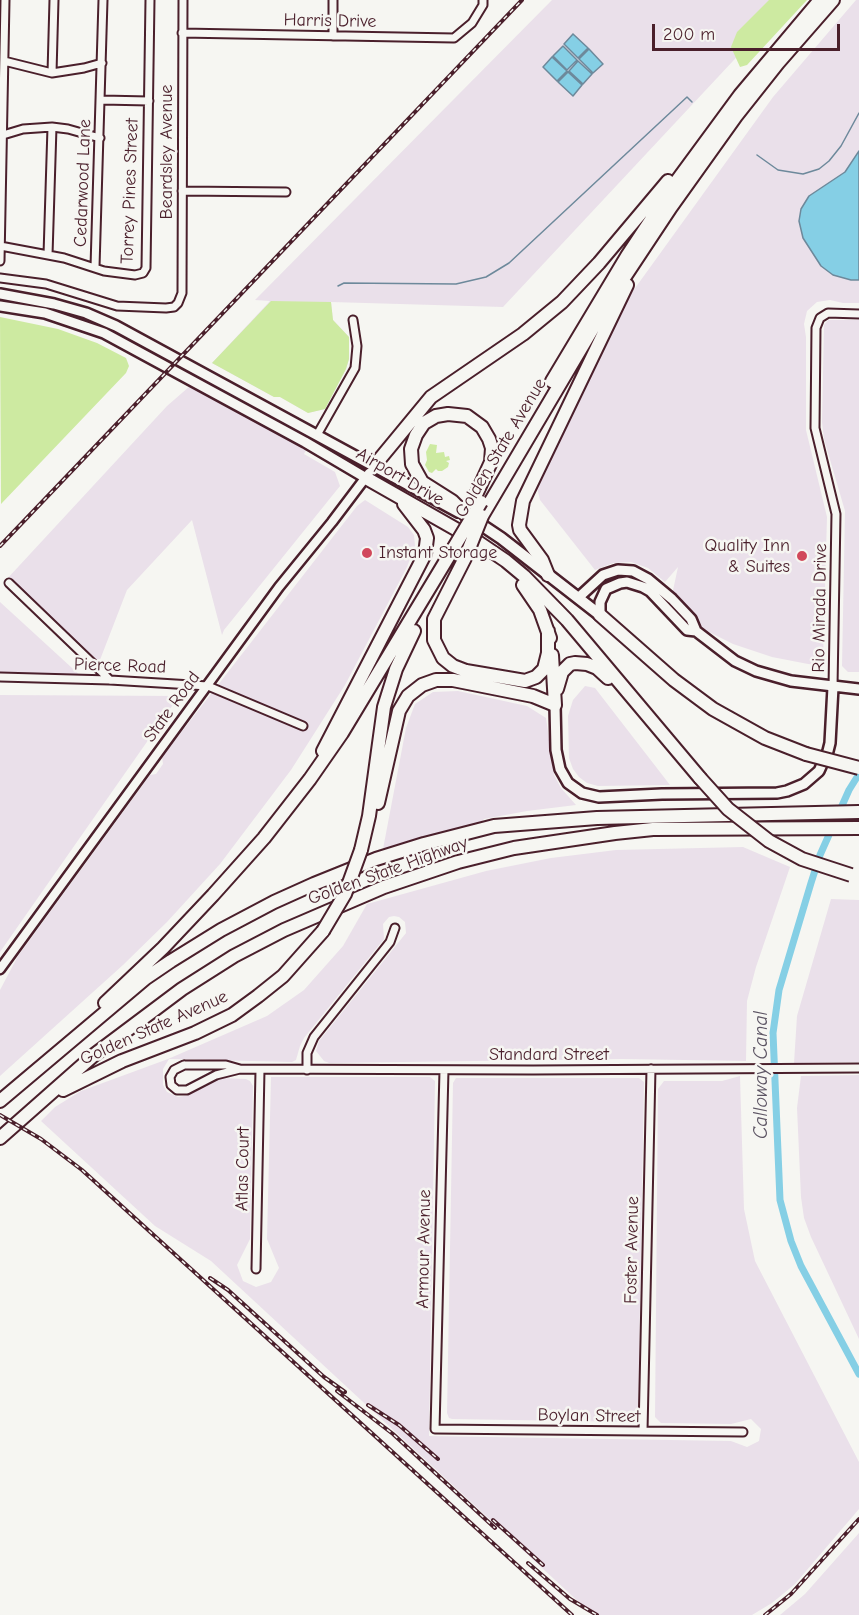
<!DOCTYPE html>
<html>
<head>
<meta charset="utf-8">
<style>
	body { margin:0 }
	#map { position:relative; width:859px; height:1615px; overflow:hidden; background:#f6f6f2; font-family:"Comic Neue",sans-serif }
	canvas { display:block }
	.scale { position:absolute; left:652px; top:24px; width:188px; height:27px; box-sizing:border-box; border:3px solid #4a1f2b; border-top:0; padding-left:8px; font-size:18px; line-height:21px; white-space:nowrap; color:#4a1f2b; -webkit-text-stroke:4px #f6f6f2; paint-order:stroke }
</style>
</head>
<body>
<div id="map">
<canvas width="859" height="1615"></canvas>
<div class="scale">200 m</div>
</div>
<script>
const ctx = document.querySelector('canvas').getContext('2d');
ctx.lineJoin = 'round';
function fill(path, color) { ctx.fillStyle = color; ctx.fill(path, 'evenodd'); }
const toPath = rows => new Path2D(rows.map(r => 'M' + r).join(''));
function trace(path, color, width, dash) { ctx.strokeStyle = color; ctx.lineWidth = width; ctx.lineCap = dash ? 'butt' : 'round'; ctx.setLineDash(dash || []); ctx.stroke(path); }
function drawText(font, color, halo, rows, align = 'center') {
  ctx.font = font + ' "Comic Neue",sans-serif'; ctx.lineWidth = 5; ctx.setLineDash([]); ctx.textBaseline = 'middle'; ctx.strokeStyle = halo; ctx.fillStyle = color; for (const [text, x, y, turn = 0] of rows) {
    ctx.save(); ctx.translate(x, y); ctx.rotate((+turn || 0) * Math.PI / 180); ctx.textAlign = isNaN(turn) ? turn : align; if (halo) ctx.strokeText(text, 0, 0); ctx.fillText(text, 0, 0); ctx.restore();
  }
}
const built = toPath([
	[552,0,790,0,503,307,331,302,333,320,349,337,349,359,346,369,325,409,308,413,280,397,274,397,212,363,270,301,255,300],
	[856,0,859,0,859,303,843,303,830,300,817,302,807,311,804,324,806,337,806,430,827,517,823,660,819,665,808,664,772,657,733,644,695,625,677,614,680,600,672,595,678,567,665,582,648,568,631,562,613,563,595,570,540,500,535,479,620,309,773,97],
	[828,320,859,320,859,672,848,672,842,666,845,511,824,439,822,422,824,325],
	[190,386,306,450,304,454,335,472,340,486,224,630,222,635,192,520,127,590,98,665,6,580,167,406],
	[365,500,408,527,414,535,415,546,407,567,345,685,291,770,220,864,167,922,123,965,0,1076,0,990,18,956,150,775,156,774,163,764,162,757,357,506],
	[0,602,83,678,0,678],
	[585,686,595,688,670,785,598,786,587,783,579,777,573,769,569,758,568,716,573,700],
	[458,691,527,706,546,718,554,775,561,788,576,805,527,811,484,819,478,825,430,835,383,849,406,728,415,704,433,692],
	[0,695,179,696,0,952],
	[743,847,790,867,756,967,747,1001,746,1061,622,1059,329,1063,324,1061,316,1051,319,1041,406,933,405,922,399,917,394,916,389,917,383,924,384,939,304,1038,300,1046,296,1060,292,1062,169,1059,163,1069,163,1085,167,1092,178,1097,189,1095,221,1078,246,1079,250,1081,253,1086,250,1239,237,1265,243,1281,256,1287,271,1282,279,1268,267,1239,271,1077,430,1077,435,1081,429,1436,731,1441,747,1447,759,1441,761,1429,751,1419,731,1424,661,1423,655,1417,658,1089,664,1081,722,1081,740,1076,744,1209,755,1261,859,1462,859,1509,795,1584,772,1603,752,1615,596,1615,590,1613,582,1605,211,1261,155,1226,41,1121,55,1107,81,1091,168,1059,267,1016,304,990,343,946,367,904,486,871,551,858,616,850],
	[831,899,859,900,859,1062,794,1063,797,1016],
	[859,1075,859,1339,811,1237,804,1218,801,1197,797,1108,801,1076],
	[456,1078,639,1078,644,1082,638,1417,634,1422,452,1419,449,1418,447,1413,453,1083],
	[859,1533,859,1615,780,1615,805,1594]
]);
const green = toPath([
	[769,0,807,0,747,65,740,67,731,47,737,32],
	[271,301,331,302,333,320,349,337,349,359,346,369,325,409,308,413,280,397,274,397,212,363],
	[0,317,58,329,97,343,126,358,129,366,126,373,1,504],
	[430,444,437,445,436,453,444,452,445,457,449,456,450,460,446,461,449,463,448,467,442,471,438,471,436,469,432,473,429,472,425,465,427,460,426,452]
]);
const water = toPath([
	[573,34,588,48,578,58,564,44,573,34],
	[563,46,577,60,567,70,553,56,563,46],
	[589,49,603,64,593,73,579,59,589,49],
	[552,57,567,71,557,81,543,67,552,57],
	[578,61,592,74,583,84,569,71,578,61],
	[568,72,582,85,573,96,558,82,568,72],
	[859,151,859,280,851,280,833,275,821,266,803,238,799,221,801,209,809,196,845,172,859,151]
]);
const stream = toPath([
	[757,155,778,170,803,174,819,169,829,161,841,146,859,113],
	[338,286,344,283,456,284,486,277,509,263,687,97,692,102]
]);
const canal = toPath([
	[859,774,849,790,820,855,811,883,779,990,773,1033,780,1200,791,1241,801,1266,859,1374]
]);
const minor = toPath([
	[182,33,454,38,472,23,483,5,483,0],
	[333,36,333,0],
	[4,61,52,73,84,68,102,63],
	[52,73,54,0],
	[102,100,149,101],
	[3,135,23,129,52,127,68,129,100,138],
	[182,191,286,192],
	[0,246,64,258,104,271,135,275,143,273,146,268,150,0],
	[48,255,52,127],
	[0,261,5,0],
	[95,267,103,0],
	[0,278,46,284,117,306,166,308,174,307,178,303,182,293,183,0],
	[317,435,355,368,357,346,353,320],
	[9,583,110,680],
	[0,677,110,680,208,686,303,726],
	[833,687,836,514,815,428,816,328,820,318,828,313,859,314],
	[184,1065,226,1065,240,1069,216,1075,187,1090,177,1090,171,1085,170,1077,174,1070,184,1065],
	[240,1069,533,1070,859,1068],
	[307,1070,307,1053,314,1037,390,942,395,928],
	[444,1070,435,1429,743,1432],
	[256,1269,260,1070],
	[643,1431,651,1069]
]);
const tertiary = toPath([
	[0,969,279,587,332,522,369,473]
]);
const secondary = toPath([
	[0,294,54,304,86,313,116,326,458,512],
	[0,306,45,313,104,333,305,442,366,478],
	[578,598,603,575,618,570,633,571,648,579,672,599,691,619,696,631,735,661,756,671,791,681,859,689],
	[600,615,600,602,606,589,620,583,627,582,643,587,650,591,687,630,696,631],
	[555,705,556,750,560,769,568,783,582,793,599,797,662,794,777,793,787,791,804,784,819,771,828,751,830,743,833,687]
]);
const primary = toPath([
	[474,520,501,538,600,615]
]);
const motorway = toPath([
	[552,381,627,256,676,182,740,95,820,0],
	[374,466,431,397,523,334,562,302,599,263,668,181],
	[366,478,475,540,506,561,524,576,567,620,700,778],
	[482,516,612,296,671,207,736,116,778,63,833,0],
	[468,517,452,501,422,482,412,464,411,449,416,435,424,423,436,416,448,414,467,416,482,427,489,439,492,448,491,462,474,499],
	[466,556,434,619,434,640,443,658,453,666,466,671,525,681,536,677,544,669,548,653,548,631],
	[548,575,542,560,520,530,519,525,523,501,627,285],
	[523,585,540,610,550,638],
	[600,615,674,680,713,709,765,738,806,754],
	[552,655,555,705],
	[557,689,562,672,570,664,575,663,587,664,597,668,608,678],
	[323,751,425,554,427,538,424,530,404,504],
	[378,803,399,711,408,696,422,685,436,680,453,680,533,696,555,705],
	[361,850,369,816,384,707,396,669,414,631],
	[105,1003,163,948,213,895,264,838,310,779,342,733,453,549],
	[63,1090,122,1061,195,1033,232,1015,258,996,283,976,323,931],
	[0,1101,146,978,171,961,221,930,274,902,314,884,376,859,424,844,494,826,597,818,859,812],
	[0,1138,94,1055,182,989,234,956,284,930,384,887,458,862,514,848,615,833,653,829,859,828]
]);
const rail = toPath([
	[0,546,522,0],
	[0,1115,41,1139,82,1170,572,1615],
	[210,1278,228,1290,324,1377,345,1392],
	[337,1391,393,1434,495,1528],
	[368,1405,399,1425,438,1459],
	[493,1520,543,1565],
	[528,1563,570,1599,597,1615],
	[765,1615,791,1594,859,1519]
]);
const motorwayBridge = toPath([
	[453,549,481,502],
	[466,556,482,516],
	[806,754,859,768],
	[700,778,728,809,769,841,802,859,851,875],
	[323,931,345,894,361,850]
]);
const markers = [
	[367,553,6,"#d1495b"],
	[802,556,6,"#d1495b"]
];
const streetNames = [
	["Harris Drive",330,21,1],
	["Beardsley Avenue",167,152,-90],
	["Cedarwood Lane",83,183,-88],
	["Torrey Pines Street",130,191,-88],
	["Golden State Avenue",501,448,-59],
	["Airport Drive",400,477,30],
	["Rio Mirada Drive",820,608,-89],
	["Pierce Road",120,666,2],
	["State Road",172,707,-54],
	["Golden State Highway",388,871,-20],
	["Golden State Avenue",154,1028,-24],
	["Standard Street",549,1055],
	["Atlas Court",243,1169,-89],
	["Armour Avenue",424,1249,-89],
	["Foster Avenue",632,1250,-89],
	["Boylan Street",589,1416,1]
];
const poiNames = [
	["Quality Inn",790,546],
	["& Suites",790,567],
	["Instant Storage",379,553,"left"]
];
const waterNames = [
	["Calloway Canal",761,1075,-90]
];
fill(built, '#eae0ea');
fill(green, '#cdeaa1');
fill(water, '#85cfe5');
trace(water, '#6d899b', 1.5);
trace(stream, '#6d899b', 1.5);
trace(canal, '#85cfe5', 7);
trace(minor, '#4a1f2b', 11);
trace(tertiary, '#4a1f2b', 13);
trace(secondary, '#4a1f2b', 14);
trace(primary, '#4a1f2b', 15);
trace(motorway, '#4a1f2b', 16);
trace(minor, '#f6f6f2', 7);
trace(tertiary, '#f6f6f2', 8);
trace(secondary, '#f6f6f2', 9);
trace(primary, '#f6f6f2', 10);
trace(motorway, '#f6f6f2', 12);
trace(rail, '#4a1f2b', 4);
trace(rail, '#f6f6f2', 1.5, [4.5]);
trace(motorwayBridge, '#4a1f2b', 16, []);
trace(motorwayBridge, '#f6f6f2', 12);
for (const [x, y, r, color] of markers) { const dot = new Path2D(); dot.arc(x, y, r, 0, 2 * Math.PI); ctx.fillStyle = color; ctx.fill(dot); trace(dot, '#f6f6f2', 2); }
drawText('18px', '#4a1f2b', '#f6f6f2', streetNames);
drawText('18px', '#4a1f2b', '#f6f6f2', poiNames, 'right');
drawText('italic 20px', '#5c5463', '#f6f6f2', waterNames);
</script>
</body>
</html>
